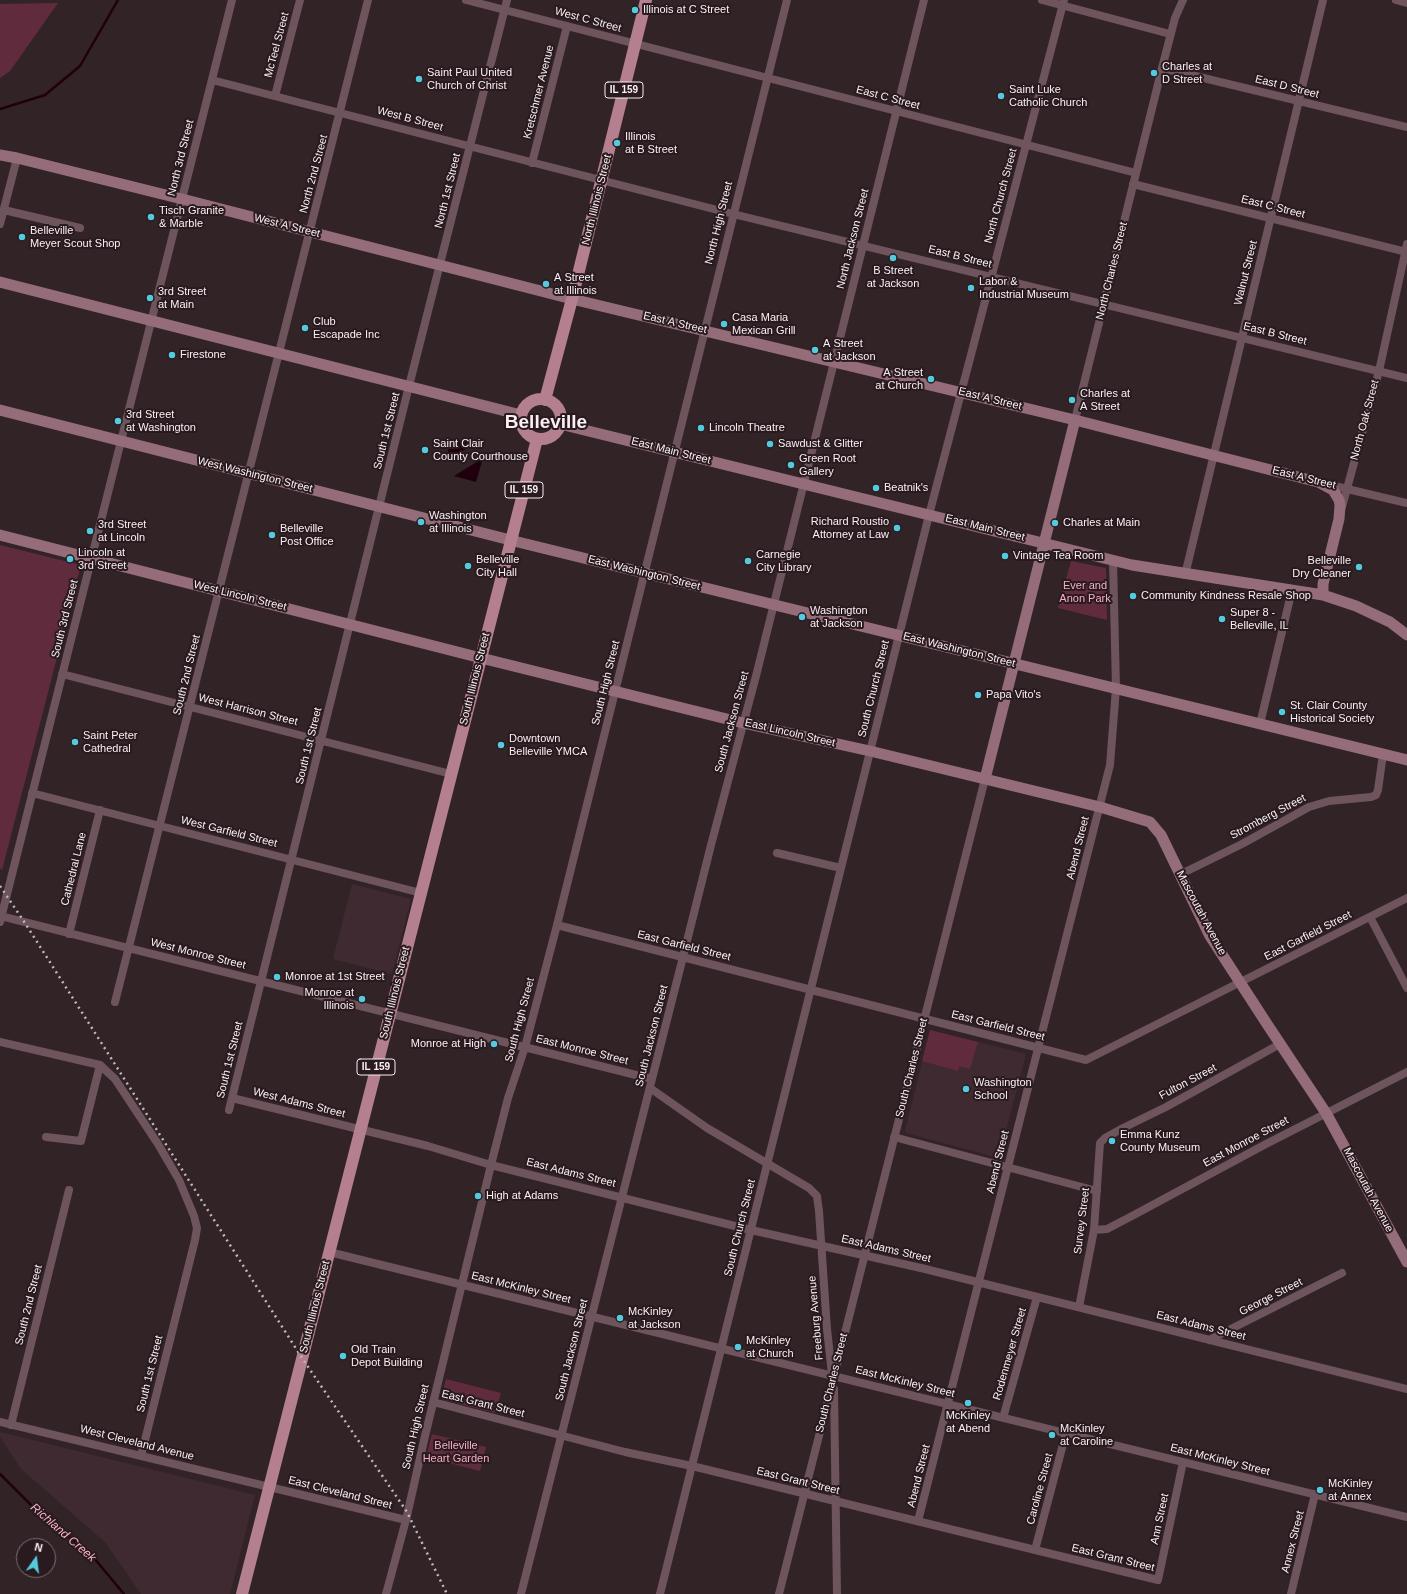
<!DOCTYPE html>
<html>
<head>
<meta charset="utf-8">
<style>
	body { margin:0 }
	#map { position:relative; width:1407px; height:1594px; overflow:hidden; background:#322327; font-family:Helvetica,sans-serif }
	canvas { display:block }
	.north { position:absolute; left:16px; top:1538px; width:40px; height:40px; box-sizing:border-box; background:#281a1e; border:1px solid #7c6f73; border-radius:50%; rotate:14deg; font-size:11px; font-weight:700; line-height:16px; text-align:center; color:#faeff2 }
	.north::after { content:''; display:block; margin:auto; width:14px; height:18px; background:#54cadd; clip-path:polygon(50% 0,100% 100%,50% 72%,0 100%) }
</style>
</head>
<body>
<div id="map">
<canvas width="1407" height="1594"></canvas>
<div class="north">N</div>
</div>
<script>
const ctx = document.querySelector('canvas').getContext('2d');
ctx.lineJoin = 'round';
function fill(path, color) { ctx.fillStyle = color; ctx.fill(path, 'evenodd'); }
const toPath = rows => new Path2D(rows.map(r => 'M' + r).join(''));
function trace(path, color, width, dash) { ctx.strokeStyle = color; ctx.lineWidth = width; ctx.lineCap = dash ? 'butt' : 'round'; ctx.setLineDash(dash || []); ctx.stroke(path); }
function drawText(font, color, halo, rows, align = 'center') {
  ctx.font = font + ' Helvetica,sans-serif'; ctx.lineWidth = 4; ctx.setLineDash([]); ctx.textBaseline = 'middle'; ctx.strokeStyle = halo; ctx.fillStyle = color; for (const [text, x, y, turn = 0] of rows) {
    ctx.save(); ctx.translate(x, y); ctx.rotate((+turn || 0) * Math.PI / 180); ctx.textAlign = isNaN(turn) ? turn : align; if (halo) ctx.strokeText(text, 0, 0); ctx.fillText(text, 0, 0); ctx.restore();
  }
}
const built = toPath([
	[352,884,411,899,392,974,333,959],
	[930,1030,1026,1054,999,1158,906,1133,905,1131],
	[0,1432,255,1495,230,1594,141,1594,105,1542,22,1470,0,1437]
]);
const green = toPath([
	[58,3,10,71,0,78,0,4],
	[0,545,81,565,2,870,0,868],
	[1071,561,1106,568,1107,620,1058,608],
	[930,1030,978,1042,970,1069,959,1066,958,1071,922,1061],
	[446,1379,501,1393,495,1413,444,1400,441,1398],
	[432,1434,486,1447,480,1471,426,1457]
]);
const water = toPath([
	[451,439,474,444,445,462],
	[483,458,476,482,454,476]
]);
const stream = toPath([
	[0,109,45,95,80,66,118,0],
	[0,1474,43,1517,89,1552,124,1594]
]);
const street = toPath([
	[466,0,1136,173],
	[1042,0,1170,34],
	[1396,0,1407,3],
	[1162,68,1407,127],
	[212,80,733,214,1407,378],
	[275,96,300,0],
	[532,163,567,26],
	[1133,184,1407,252],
	[4,210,80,228],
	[0,224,17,158],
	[1075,420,1162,68,1175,18,1183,0],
	[1326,484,1407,503],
	[1342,507,1379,371,1407,244],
	[1185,575,1323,0],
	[62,674,451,774],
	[1260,724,1292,590],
	[32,793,421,893],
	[777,853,841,868],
	[1181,874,1242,844,1309,807,1329,801,1371,797,1376,795,1378,790,1383,754],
	[0,916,652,1079],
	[1370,917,1407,988],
	[0,922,232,0],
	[557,925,1086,1060,1407,898],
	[69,934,100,810],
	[115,1002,368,0],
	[0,1042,100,1065,115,1079,158,1144,179,1180,194,1216,197,1228,195,1240,141,1456],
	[650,1088,707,1128,809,1188,817,1196,819,1211,827,1329,832,1374],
	[232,1098,428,1146,491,1165,751,1230,921,1268,1407,1389],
	[229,1110,409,386,507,0],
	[46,1137,81,1141,100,1065],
	[894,1137,1097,1191],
	[1094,1230,1107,1229,1132,1216,1266,1144,1407,1072],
	[329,1252,1407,1517],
	[1079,1307,1094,1230,1100,1143,1105,1138,1123,1128,1166,1107,1280,1044],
	[1209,1340,1342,1273],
	[834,1389,837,1594],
	[433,1402,625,1452,692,1466,1158,1580,1183,1462],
	[1003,1418,1037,1297],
	[0,1422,406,1520],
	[11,1425,69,1190],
	[918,1521,1110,765,1116,688,1113,560],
	[1035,1550,1066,1433],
	[386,1594,406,1520,425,1436,491,1165,508,1098,525,1047,557,925,787,0],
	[521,1594,683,957,711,845,756,676,924,0],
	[660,1594,929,515,1064,0],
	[779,1594,985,779],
	[1291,1594,1315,1494]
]);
const secondary = toPath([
	[0,155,17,158,182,199,572,299,1075,420,1318,482,1333,490,1339,500,1340,505,1339,519,1323,584,1323,595],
	[0,282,521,415],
	[0,410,522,543,1407,760],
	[560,424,1132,565,1323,595,1356,606,1390,622,1407,635],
	[0,535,481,658,743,723,870,751,1100,807,1150,822,1161,835,1210,936,1267,1024,1326,1113,1407,1262],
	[985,779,1075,420]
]);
const primary = toPath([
	'521 419a20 20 0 1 1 40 0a20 20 0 1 1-40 0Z',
	[545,400,572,299,646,0],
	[242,1594,537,439]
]);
const rail = toPath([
	[0,886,25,923,302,1358,407,1512,447,1594]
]);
const markers = [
	[635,10,4,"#54cadd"],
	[1154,73,4,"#54cadd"],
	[419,79,4,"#54cadd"],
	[1001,96,4,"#54cadd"],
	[617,143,4,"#54cadd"],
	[151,217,4,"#54cadd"],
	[22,237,4,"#54cadd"],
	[893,258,4,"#54cadd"],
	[546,284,4,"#54cadd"],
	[971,288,4,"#54cadd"],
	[150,298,4,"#54cadd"],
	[724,324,4,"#54cadd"],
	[305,328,4,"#54cadd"],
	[815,350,4,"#54cadd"],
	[172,355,4,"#54cadd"],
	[931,379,4,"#54cadd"],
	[1072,400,4,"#54cadd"],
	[118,421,4,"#54cadd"],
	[701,428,4,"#54cadd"],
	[770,444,4,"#54cadd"],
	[425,450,4,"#54cadd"],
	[791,465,4,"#54cadd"],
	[876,488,4,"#54cadd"],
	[421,522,4,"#54cadd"],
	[1055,523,4,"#54cadd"],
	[897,528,4,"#54cadd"],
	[90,531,4,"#54cadd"],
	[272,535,4,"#54cadd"],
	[1005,556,4,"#54cadd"],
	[70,559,4,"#54cadd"],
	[748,561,4,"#54cadd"],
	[468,566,4,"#54cadd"],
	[1359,567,4,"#54cadd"],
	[1133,596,4,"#54cadd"],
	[802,617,4,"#54cadd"],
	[1222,619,4,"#54cadd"],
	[978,695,4,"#54cadd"],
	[1282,712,4,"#54cadd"],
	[75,742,4,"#54cadd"],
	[501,745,4,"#54cadd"],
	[277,977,4,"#54cadd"],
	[362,999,4,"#54cadd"],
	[494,1044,4,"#54cadd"],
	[966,1089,4,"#54cadd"],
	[1112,1141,4,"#54cadd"],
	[478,1196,4,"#54cadd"],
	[620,1318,4,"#54cadd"],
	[738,1347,4,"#54cadd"],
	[343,1356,4,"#54cadd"],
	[968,1403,4,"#54cadd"],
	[1052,1435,4,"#54cadd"],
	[1320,1490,4,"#54cadd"]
];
const shields = [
	[624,90,38],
	[524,490,38],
	[376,1067,38]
];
const shieldNames = [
	["IL 159",624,90],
	["IL 159",524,490],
	["IL 159",376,1067]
];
const poiNames = [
	["Illinois at C Street",643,10],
	["Charles at",1162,67],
	["D Street",1162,80],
	["Saint Paul United",427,73],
	["Church of Christ",427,86],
	["Saint Luke",1009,90],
	["Catholic Church",1009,103],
	["Illinois",625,137],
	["at B Street",625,150],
	["Tisch Granite",159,211],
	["& Marble",159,224],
	["Belleville",30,231],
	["Meyer Scout Shop",30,244],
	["B Street",893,271,"center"],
	["at Jackson",893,284,"center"],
	["A Street",554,278],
	["at Illinois",554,291],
	["Labor &",979,282],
	["Industrial Museum",979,295],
	["3rd Street",158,292],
	["at Main",158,305],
	["Casa Maria",732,318],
	["Mexican Grill",732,331],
	["Club",313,322],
	["Escapade Inc",313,335],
	["A Street",823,344],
	["at Jackson",823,357],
	["Firestone",180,355],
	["A Street",923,373,"right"],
	["at Church",923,386,"right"],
	["Charles at",1080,394],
	["A Street",1080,407],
	["3rd Street",126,415],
	["at Washington",126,428],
	["Lincoln Theatre",709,428],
	["Saint Clair",433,444],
	["County Courthouse",433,457],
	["Sawdust & Glitter",778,444],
	["Green Root",799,459],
	["Gallery",799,472],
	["Beatnik's",884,488],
	["Washington",429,516],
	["at Illinois",429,529],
	["Richard Roustio",889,522,"right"],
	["Attorney at Law",889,535,"right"],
	["Charles at Main",1063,523],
	["3rd Street",98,525],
	["at Lincoln",98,538],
	["Belleville",280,529],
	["Post Office",280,542],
	["Lincoln at",78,553],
	["3rd Street",78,566],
	["Carnegie",756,555],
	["City Library",756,568],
	["Vintage Tea Room",1013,556],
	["Belleville",476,560],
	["City Hall",476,573],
	["Belleville",1351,561,"right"],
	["Dry Cleaner",1351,574,"right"],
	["Community Kindness Resale Shop",1141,596],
	["Washington",810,611],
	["at Jackson",810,624],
	["Super 8 -",1230,613],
	["Belleville, IL",1230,626],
	["Papa Vito's",986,695],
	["St. Clair County",1290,706],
	["Historical Society",1290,719],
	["Saint Peter",83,736],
	["Cathedral",83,749],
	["Downtown",509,739],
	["Belleville YMCA",509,752],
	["Monroe at 1st Street",285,977],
	["Monroe at",354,993,"right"],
	["Illinois",354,1006,"right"],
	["Monroe at High",486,1044,"right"],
	["Washington",974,1083],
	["School",974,1096],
	["Emma Kunz",1120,1135],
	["County Museum",1120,1148],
	["High at Adams",486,1196],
	["McKinley",628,1312],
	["at Jackson",628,1325],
	["McKinley",746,1341],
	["at Church",746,1354],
	["Old Train",351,1350],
	["Depot Building",351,1363],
	["McKinley",968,1416,"center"],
	["at Abend",968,1429,"center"],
	["McKinley",1060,1429],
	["at Caroline",1060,1442],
	["McKinley",1328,1484],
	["at Annex",1328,1497]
];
const streetNames = [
	["West C Street",588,20,15],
	["McTeel Street",277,45,-75],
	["East D Street",1287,87,14],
	["Kretschmer Avenue",539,92,-76],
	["East C Street",888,98,15],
	["West B Street",410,119,15],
	["North 3rd Street",181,158,-76],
	["North 2nd Street",314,174,-75],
	["North 1st Street",448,191,-76],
	["North Church Street",1001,196,-75],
	["North Illinois Street",597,200,-76],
	["East C Street",1273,207,14],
	["North High Street",719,223,-76],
	["West A Street",287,226,14],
	["North Jackson Street",853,239,-76],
	["East B Street",960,257,14],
	["North Charles Street",1112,271,-76],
	["Walnut Street",1246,273,-76],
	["East A Street",675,323,13],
	["East B Street",1275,334,14],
	["East A Street",990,399,14],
	["North Oak Street",1365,420,-75],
	["South 1st Street",387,431,-76],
	["East Main Street",671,451,14],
	["West Washington Street",255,475,14],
	["East A Street",1304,478,14],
	["East Main Street",985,528,14],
	["East Washington Street",644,573,14],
	["West Lincoln Street",240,596,14],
	["South 3rd Street",65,619,-76],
	["East Washington Street",959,650,14],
	["South 2nd Street",187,675,-76],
	["South Illinois Street",475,679,-76],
	["South High Street",606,683,-76],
	["South Church Street",874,689,-76],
	["West Harrison Street",248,710,14],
	["South Jackson Street",732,722,-75],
	["East Lincoln Street",790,733,13],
	["South 1st Street",309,746,-76],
	["Stromberg Street",1268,817,-28],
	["West Garfield Street",229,832,14],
	["Abend Street",1078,848,-76],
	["Cathedral Lane",74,869,-76],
	["Mascoutah Avenue",1201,913,62],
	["East Garfield Street",1308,936,-27],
	["East Garfield Street",684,946,14],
	["West Monroe Street",198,954,14],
	["South Illinois Street",395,993,-76],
	["South High Street",520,1020,-75],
	["East Garfield Street",998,1026,14],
	["South Jackson Street",652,1036,-76],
	["East Monroe Street",582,1050,14],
	["South 1st Street",230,1060,-76],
	["South Charles Street",912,1068,-76],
	["Fulton Street",1188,1082,-28],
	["West Adams Street",299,1103,14],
	["East Monroe Street",1246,1142,-28],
	["Abend Street",998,1162,-76],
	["East Adams Street",571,1173,14],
	["Mascoutah Avenue",1368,1190,62],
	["Survey Street",1082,1221,-83],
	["South Church Street",740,1228,-76],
	["East Adams Street",886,1249,13],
	["East McKinley Street",521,1288,14],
	["George Street",1271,1297,-27],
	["South 2nd Street",29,1305,-76],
	["South Illinois Street",315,1307,-76],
	["Freeburg Avenue",816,1318,-95],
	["East Adams Street",1201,1326,14],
	["South Jackson Street",572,1350,-76],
	["Rodenmeyer Street",1010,1354,-74],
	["South 1st Street",150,1374,-76],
	["East McKinley Street",905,1382,14],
	["South Charles Street",832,1383,-76],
	["East Grant Street",483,1404,14],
	["South High Street",416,1427,-77],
	["West Cleveland Avenue",137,1443,14],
	["East McKinley Street",1220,1460,14],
	["Abend Street",919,1476,-76],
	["East Grant Street",798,1481,14],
	["Caroline Street",1040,1489,-75],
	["East Cleveland Street",340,1493,14],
	["Ann Street",1160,1519,-78],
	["Annex Street",1293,1542,-76],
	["East Grant Street",1113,1558,14]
];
const parkNames = [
	["Ever and",1085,586],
	["Anon Park",1085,599],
	["Belleville",456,1446],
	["Heart Garden",456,1459]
];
const waterNames = [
	["Richland Creek",63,1533,41]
];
const townNames = [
	["Belleville",546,423]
];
fill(built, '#402a31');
fill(green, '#612b3e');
fill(water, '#20000c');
trace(stream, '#20000c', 2.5);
trace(street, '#6e545c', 8);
trace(secondary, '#956c79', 11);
trace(primary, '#b47f8f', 12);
trace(rail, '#c3b7ba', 2.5, [2, 4]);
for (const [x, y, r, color] of markers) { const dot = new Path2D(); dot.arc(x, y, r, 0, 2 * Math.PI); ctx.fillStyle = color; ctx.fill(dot); trace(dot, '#281a1e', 1.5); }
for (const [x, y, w] of shields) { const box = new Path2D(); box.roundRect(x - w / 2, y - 8, w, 16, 3); ctx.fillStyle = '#281a1e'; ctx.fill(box); trace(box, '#faeff2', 1); }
drawText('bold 10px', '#faeff2', null, shieldNames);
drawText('11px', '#faeff2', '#281a1e', poiNames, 'left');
drawText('11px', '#faeff2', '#281a1e', streetNames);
drawText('11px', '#f6aec4', '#281a1e', parkNames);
drawText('italic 12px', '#fcb3c9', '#281a1e', waterNames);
drawText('bold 19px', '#faeff2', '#281a1e', townNames);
</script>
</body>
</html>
